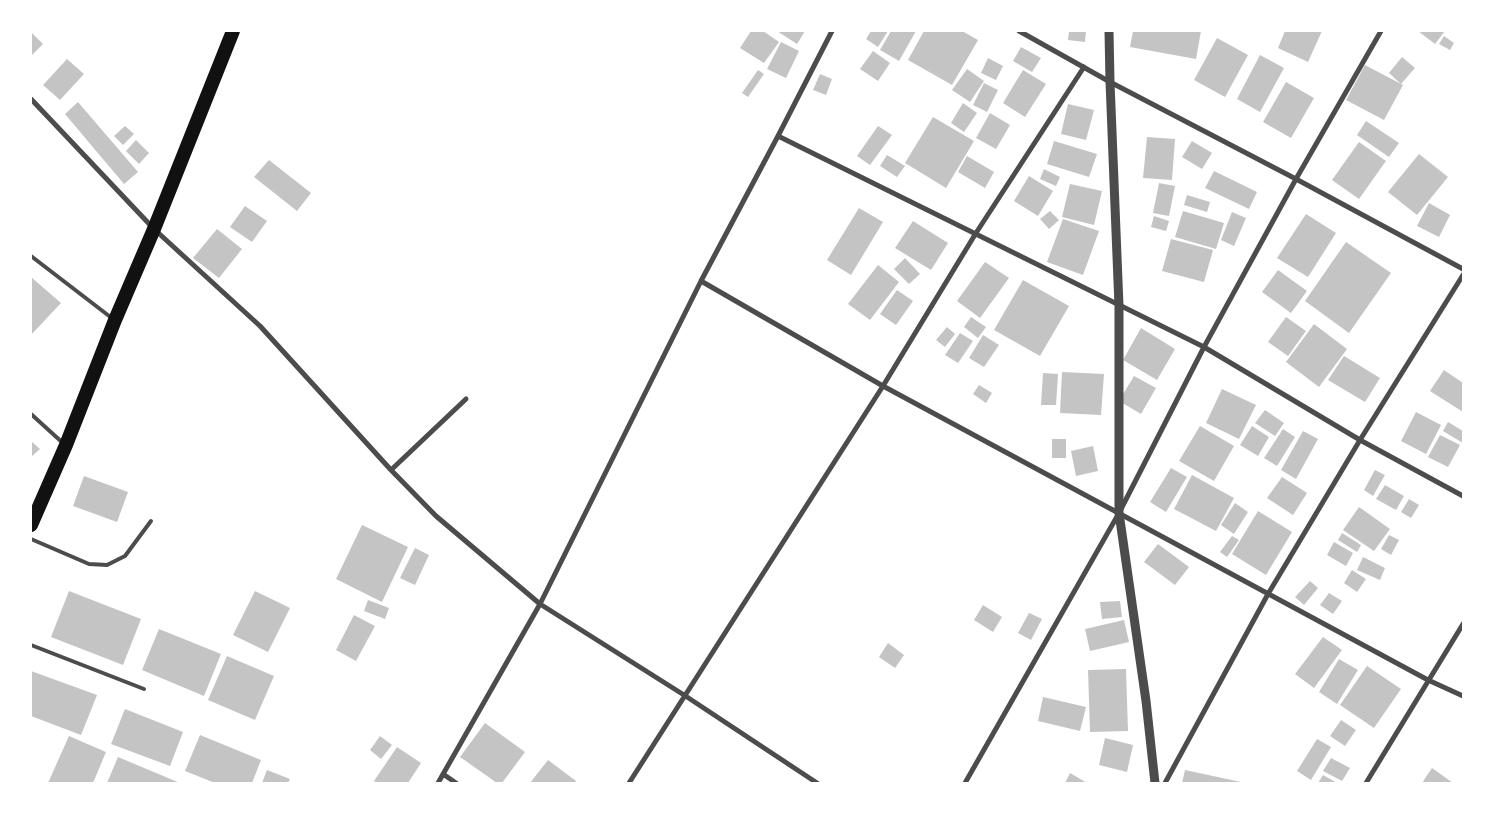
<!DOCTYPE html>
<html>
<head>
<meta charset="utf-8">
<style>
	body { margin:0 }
	#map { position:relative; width:1494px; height:814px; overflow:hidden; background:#fff; font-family:Lato,sans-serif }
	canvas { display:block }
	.frame { position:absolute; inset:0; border:32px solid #fff; pointer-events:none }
</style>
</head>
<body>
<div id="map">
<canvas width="1494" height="814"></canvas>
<div class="frame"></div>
</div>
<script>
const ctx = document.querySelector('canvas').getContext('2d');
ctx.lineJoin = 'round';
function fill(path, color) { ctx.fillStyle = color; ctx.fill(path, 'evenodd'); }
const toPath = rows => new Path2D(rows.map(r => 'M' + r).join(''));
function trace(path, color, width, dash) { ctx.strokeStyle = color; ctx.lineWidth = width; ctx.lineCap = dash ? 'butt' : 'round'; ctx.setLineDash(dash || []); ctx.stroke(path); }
const building = toPath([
	[751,31,763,31,779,42,764,63,740,48],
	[777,31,805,31,797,44],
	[871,31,888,31,878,47,866,39],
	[891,31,916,31,899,61,880,50],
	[924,31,962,31,978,40,952,85,908,60],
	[1069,31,1086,31,1085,42,1068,40],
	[1133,31,1201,31,1196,59,1130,47],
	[1285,31,1322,31,1308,62,1278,48],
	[1418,31,1445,31,1435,44],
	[31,32,43,44,31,56],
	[1444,36,1454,43,1450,50,1439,44],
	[1217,38,1248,55,1225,97,1194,80],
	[781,42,799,51,786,78,767,69],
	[1021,47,1041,58,1032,72,1013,61],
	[873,51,890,63,878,81,860,69],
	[1260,55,1284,68,1260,112,1237,99],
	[1402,57,1415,68,1401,84,1389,73],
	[988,58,1003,66,996,80,981,73],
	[67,59,84,74,60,100,43,85],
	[1365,65,1403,85,1384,120,1346,100],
	[967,69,984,81,970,102,952,90],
	[758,70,764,74,748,97,742,93],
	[1023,70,1046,84,1025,117,1003,103],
	[820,74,832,79,826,95,813,90],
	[1286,82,1314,98,1291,138,1263,122],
	[984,83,998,90,987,112,973,105],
	[78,102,138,172,124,184,65,114],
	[963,103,977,113,964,132,951,123],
	[1068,104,1094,110,1086,140,1061,134],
	[990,113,1010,125,996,149,976,138],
	[933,117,974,141,946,188,905,163],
	[1366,121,1399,143,1389,157,1357,135],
	[125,126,134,134,123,145,114,136],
	[878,126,892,135,870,165,857,156],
	[1147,137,1175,139,1172,180,1143,178],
	[136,140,149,153,139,164,126,151],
	[1054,141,1097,154,1089,177,1047,164],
	[1192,141,1212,153,1202,169,1182,157],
	[1359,142,1386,161,1359,199,1332,180],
	[1419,154,1448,177,1417,215,1388,192],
	[887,155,905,166,897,177,880,166],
	[967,156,994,172,985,188,958,172],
	[269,160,311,193,297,211,254,177],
	[1044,169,1060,177,1056,186,1040,179],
	[1214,171,1257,192,1249,209,1205,188],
	[1029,176,1053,191,1038,216,1014,201],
	[1159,183,1175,186,1169,216,1153,213],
	[1070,184,1102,191,1094,225,1062,217],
	[1187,195,1210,202,1207,212,1184,205],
	[1429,203,1450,215,1439,237,1417,226],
	[245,206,267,221,252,242,230,227],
	[859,208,883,222,851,275,827,260],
	[1050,211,1059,220,1049,229,1040,219],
	[1183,211,1224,223,1216,249,1175,237],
	[1232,212,1246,218,1234,246,1221,240],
	[1306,214,1336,233,1308,277,1277,258],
	[1154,216,1169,221,1166,231,1151,227],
	[1063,219,1099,231,1083,275,1047,262],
	[913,221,948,243,931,270,895,248],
	[217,229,242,249,219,278,193,258],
	[1171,239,1213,250,1204,282,1162,271],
	[1346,242,1391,273,1349,333,1305,301],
	[905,258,920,274,909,284,894,269],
	[985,262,1009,278,980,318,957,301],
	[878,265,899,282,870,320,848,304],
	[1278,270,1307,291,1291,313,1262,292],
	[31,277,61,303,31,335],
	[1023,280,1069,306,1040,356,994,330],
	[897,290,913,301,896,325,880,314],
	[971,317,986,327,978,338,964,327],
	[1286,317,1306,331,1288,356,1268,342],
	[1314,324,1347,349,1319,387,1286,362],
	[947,327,955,334,945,347,936,340],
	[1141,328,1175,349,1157,380,1123,360],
	[960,333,973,341,958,363,945,355],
	[983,335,999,345,984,367,969,358],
	[1344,356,1380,378,1365,402,1328,380],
	[1444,370,1463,383,1463,412,1430,391],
	[1062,372,1104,374,1101,415,1060,413],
	[1043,373,1058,374,1056,405,1041,405],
	[1134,376,1156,388,1141,414,1119,401],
	[979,385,992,393,986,403,973,394],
	[1222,389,1256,405,1239,439,1206,423],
	[1265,410,1284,423,1275,436,1255,423],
	[1416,412,1441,425,1426,454,1401,441],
	[1448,422,1463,431,1463,443,1443,431],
	[1200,426,1234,446,1214,481,1179,461],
	[1252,426,1269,437,1258,456,1240,445],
	[1283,429,1295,437,1277,466,1264,458],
	[1303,431,1318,439,1296,479,1281,470],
	[1440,435,1460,445,1448,467,1428,457],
	[1052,439,1066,439,1066,458,1052,458],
	[31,441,40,449,31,457],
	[1093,446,1098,471,1076,476,1071,451],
	[1171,468,1187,477,1166,512,1150,502],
	[1375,470,1385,475,1373,496,1364,490],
	[1192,475,1234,498,1216,531,1174,509],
	[84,476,128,492,117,522,73,506],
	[1282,477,1307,493,1293,515,1267,498],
	[1385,485,1404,496,1396,510,1376,499],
	[1409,499,1419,505,1411,518,1401,512],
	[1235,503,1248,512,1234,534,1221,525],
	[1359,507,1390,529,1374,551,1343,530],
	[1258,511,1292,532,1266,575,1232,554],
	[362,525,408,547,382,602,336,579],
	[1342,533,1361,545,1357,552,1338,540],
	[1389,535,1399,540,1391,555,1381,549],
	[1232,536,1239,540,1227,557,1220,552],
	[1334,542,1353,553,1346,566,1327,555],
	[1158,544,1189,567,1175,585,1144,562],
	[415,548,429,555,415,585,400,578],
	[1363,557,1385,568,1380,580,1357,570],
	[1352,570,1366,579,1357,592,1344,583],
	[1310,581,1318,588,1304,605,1295,597],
	[69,591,141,619,123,665,51,637],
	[255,591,290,608,268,652,233,635],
	[1329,593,1342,601,1333,614,1320,605],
	[368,600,389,608,385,619,364,611],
	[1120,601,1122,617,1102,619,1100,602],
	[983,605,1002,617,993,632,974,620],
	[1029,613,1042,619,1031,640,1018,633],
	[354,615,375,626,356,661,336,650],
	[1124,620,1129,642,1090,651,1085,629],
	[159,629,221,654,204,696,142,670],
	[1323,637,1342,650,1314,688,1295,674],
	[888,643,904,655,895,668,879,657],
	[227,656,274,676,255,720,208,700],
	[1339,659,1358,670,1337,704,1319,692],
	[1367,666,1401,689,1374,728,1340,705],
	[1126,669,1128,731,1090,732,1088,670],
	[31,671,97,695,81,735,31,716],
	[1043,697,1086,707,1080,731,1038,721],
	[125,709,183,732,170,766,111,744],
	[1341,720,1356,730,1345,746,1330,736],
	[485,723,525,752,502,783,497,783,460,757],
	[200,735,261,760,252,783,215,783,185,771],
	[69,736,106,752,93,783,48,783],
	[380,736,392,745,381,759,370,750],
	[1105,738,1133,745,1127,772,1099,765],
	[1317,739,1331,747,1311,780,1297,771],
	[397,747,421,763,408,783,377,783,374,781],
	[118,757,180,783,107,783],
	[1331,758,1350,768,1342,781,1323,771],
	[548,760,576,781,575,783,530,783],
	[1432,768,1453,783,1422,783],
	[267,770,290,779,288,783,262,783],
	[1185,770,1241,782,1241,783,1182,783],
	[1070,773,1087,783,1065,783],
	[1323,775,1337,783,1318,783]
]);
const service = toPath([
	[31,256,113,319],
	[31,414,64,444],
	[31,539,89,564,107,565,125,556,151,521],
	[31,645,144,689]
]);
const minor = toPath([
	[1019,31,1110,82,1296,179,1463,269],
	[31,99,154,229,260,326,391,470,436,516,540,604,684,695,817,783],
	[778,136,1204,347,1360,440,1463,496],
	[701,281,883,386,1428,680,1463,696],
	[391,470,466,399],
	[443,774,456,783],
	[438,783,540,604,701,281,778,136,832,31],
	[629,783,883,386,976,233,1084,67],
	[965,783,1119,513,1204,347,1296,179,1381,31],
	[1165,783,1268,594,1360,440,1463,275],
	[1366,783,1463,624]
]);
const tertiary = toPath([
	[1109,31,1110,82,1119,306,1119,513,1146,701,1155,783]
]);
const trunk = toPath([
	[31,525,66,445,115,320,154,229,233,31]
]);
fill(building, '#c4c4c4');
trace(service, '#4c4c4c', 4);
trace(minor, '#4c4c4c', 5);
trace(tertiary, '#4c4c4c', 9);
trace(trunk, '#111', 14);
</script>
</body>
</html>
